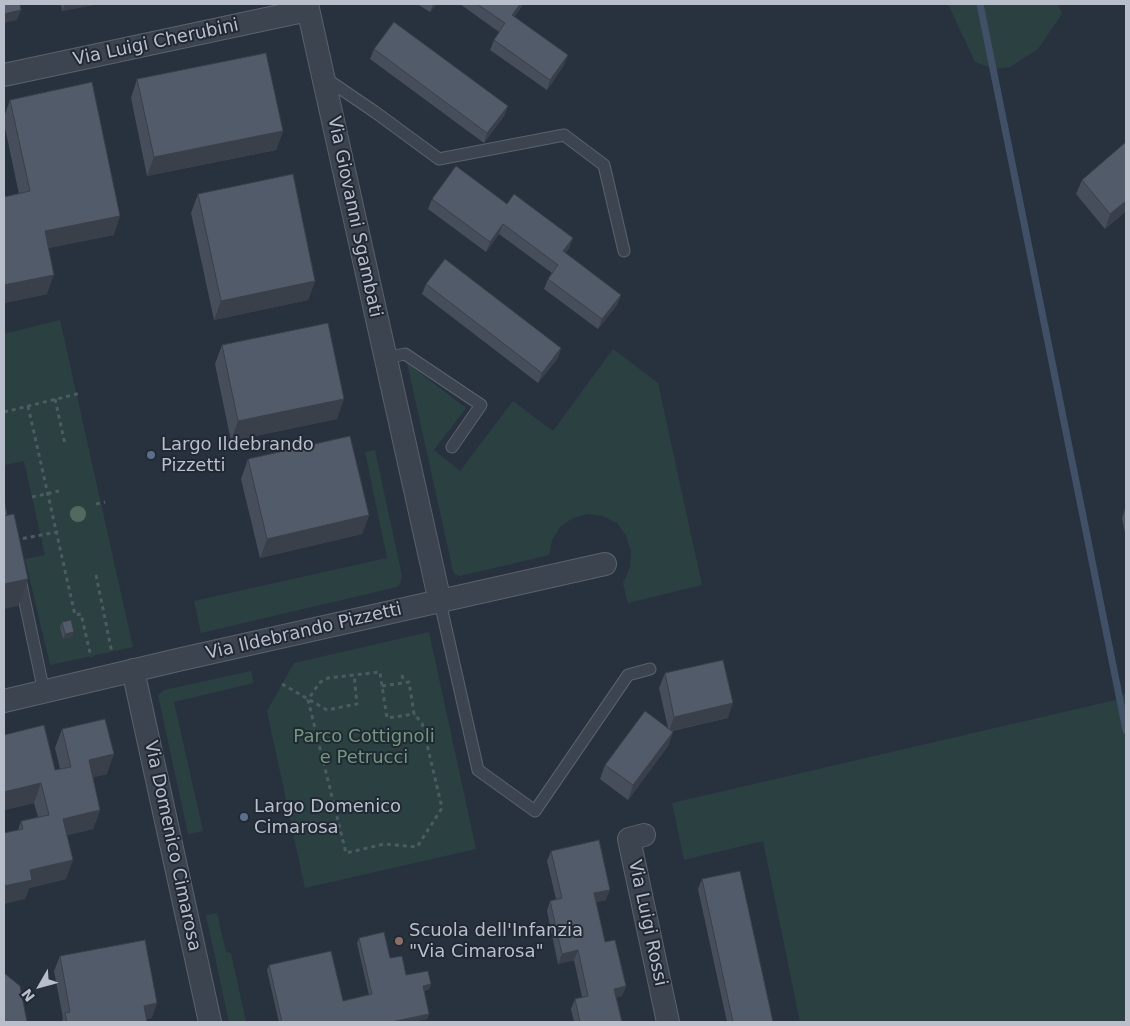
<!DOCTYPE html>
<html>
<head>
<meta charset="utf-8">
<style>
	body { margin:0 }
	#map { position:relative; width:1130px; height:1026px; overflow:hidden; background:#28323f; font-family:"DejaVu Sans",sans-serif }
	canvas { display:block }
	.frame { position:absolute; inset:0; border:5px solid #b9bfca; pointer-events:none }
	.north { position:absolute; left:15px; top:961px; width:50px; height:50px; -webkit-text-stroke:4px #212934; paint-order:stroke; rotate:232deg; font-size:14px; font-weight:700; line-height:20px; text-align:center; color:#b9bfca }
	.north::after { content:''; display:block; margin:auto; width:18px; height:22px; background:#b9bfca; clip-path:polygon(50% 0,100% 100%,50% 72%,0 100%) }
</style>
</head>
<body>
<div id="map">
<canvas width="1130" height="1026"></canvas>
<div class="frame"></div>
<div class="north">N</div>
</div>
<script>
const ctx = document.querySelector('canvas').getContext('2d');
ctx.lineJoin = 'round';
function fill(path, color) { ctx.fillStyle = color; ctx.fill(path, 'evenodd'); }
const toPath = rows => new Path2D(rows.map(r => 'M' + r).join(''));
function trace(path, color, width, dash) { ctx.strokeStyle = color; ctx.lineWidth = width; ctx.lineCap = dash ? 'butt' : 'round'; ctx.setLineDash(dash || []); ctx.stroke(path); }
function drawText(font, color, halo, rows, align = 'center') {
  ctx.font = font + ' "DejaVu Sans",sans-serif'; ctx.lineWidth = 4; ctx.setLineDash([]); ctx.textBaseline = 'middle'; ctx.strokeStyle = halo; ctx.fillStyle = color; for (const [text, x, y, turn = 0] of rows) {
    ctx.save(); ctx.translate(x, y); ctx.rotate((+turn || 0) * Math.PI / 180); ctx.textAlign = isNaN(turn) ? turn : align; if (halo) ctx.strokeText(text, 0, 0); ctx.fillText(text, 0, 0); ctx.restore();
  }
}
const green = toPath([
	[948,4,1058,4,1062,14,1038,49,1010,67,994,69,975,62],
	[60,320,133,647,50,665,25,559,45,555,24,461,4,465,4,334],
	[613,349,658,383,702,585,628,603,623,583,630,568,631,552,626,535,617,523,602,516,587,514,571,519,560,527,552,540,549,555,460,576,455,574,453,571,407,363,466,408,434,450,460,471,513,401,553,431],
	[375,450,402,576,400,584,397,587,201,633,194,601,387,558,365,452],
	[429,632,476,849,305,888,267,711,294,663],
	[251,671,254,683,174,702,203,831,188,834,158,695,164,690],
	[1126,691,1126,1022,800,1022,763,841,684,860,672,803,1120,699],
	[217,913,226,952,231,953,246,1022,229,1022,206,915]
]);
const stream = toPath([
	[980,4,1126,730]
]);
const path = toPath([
	[55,399,65,444],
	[28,406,75,615,81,614,91,657],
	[4,412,81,393],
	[32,497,59,491],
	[96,504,105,502],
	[15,540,62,531],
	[96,575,112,653],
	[402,675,404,683],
	[282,684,327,710,357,704,354,675],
	[382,686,409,682,414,714,387,718,382,686,380,672,328,678,319,683,308,700,346,853,384,844,417,847,442,808,422,723,414,714]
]);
const lane = toPath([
	[325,78,375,112,439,159,564,135,604,165,624,251],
	[385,358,405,354,481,405,452,447],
	[20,579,44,692],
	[440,602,478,770,535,811,628,675,650,669]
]);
const street = toPath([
	[307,4,440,602],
	[4,75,308,10],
	[133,670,210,1022],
	[4,701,182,659,605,564],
	[644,835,629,839,668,1022]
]);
const trees = [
	[78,514]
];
const wall = toPath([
	[61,4,98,4,62,11],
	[417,4,436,4,430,12],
	[460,4,523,4,522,6,514,17,564,65,547,90,490,50,494,40,499,32],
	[374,49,508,106,504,116,484,143,370,59],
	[137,79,283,131,276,150,147,176,131,98],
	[10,100,114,235,48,248,47,294,4,303,4,197,19,194,4,123,4,117],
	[1126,142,1126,211,1105,229,1076,194,1082,180],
	[198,194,315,281,308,300,214,320,191,213],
	[432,199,507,204,569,248,565,253,621,295,617,305,598,329,544,289,548,279,552,273,499,234,486,252,428,209],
	[426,284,561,348,558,358,538,383,422,294],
	[222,345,337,419,231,441,215,364],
	[248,459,369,515,362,534,260,558,241,479],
	[1126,506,1126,538,1122,518],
	[62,622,74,632,72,637,63,639,60,627],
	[665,673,728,718,672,731,673,732,668,746,628,800,600,779,605,765,668,728,659,688],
	[62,729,107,774,93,777,100,810,93,829,67,835,66,879,29,888,25,899,18,830,21,821,38,817,34,803,4,810,55,770,60,769,55,748],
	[551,851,606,900,596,902,605,942,626,986,622,996,616,997,622,1022,574,1022,571,1009,575,999,582,997,574,960,558,964,547,911,550,901,556,899,547,861],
	[702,879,773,1022,727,1022,698,889],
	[359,938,390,958,406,975,431,984,429,989,424,991,429,1014,427,1019,412,1022,279,1022,267,970,269,965,343,1001,369,995,357,943],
	[60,956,152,1018,146,1019,147,1022,62,1022,63,1018,54,971]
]);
const shadedWall = toPath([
	[65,4,98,4,62,11],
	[433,4,436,4,430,12],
	[520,4,523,4,522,6,508,25,512,15],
	[21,10,17,20,4,23,4,14],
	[568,55,564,65,547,90,550,80],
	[508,106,504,116,484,143,487,133],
	[283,131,276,150,147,176,154,157],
	[1126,201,1126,211,1105,229,1110,214],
	[120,216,114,235,38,250,45,231],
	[503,224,499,234,486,252,490,242],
	[573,238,569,248,559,261,563,251],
	[54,275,47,294,4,303,4,285],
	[315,281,308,300,214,320,221,301],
	[621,295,617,305,598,329,602,319],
	[561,348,558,358,538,383,542,373],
	[344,399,337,419,231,441,238,421],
	[369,515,362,534,260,558,267,539],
	[28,579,18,606,4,609,4,584],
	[74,632,72,637,63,639,65,634],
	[733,703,728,718,669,731,674,717],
	[673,732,668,746,628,800,633,785],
	[114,754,107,774,82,780,89,760],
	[41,783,34,803,4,810,4,792],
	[100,810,93,829,56,838,63,819],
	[73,860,66,879,29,888,25,899,4,904,4,886,30,870],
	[610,890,606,900,590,903,594,893],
	[578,950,574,960,558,964,562,954],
	[431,984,429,989,421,991,423,986],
	[626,986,622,996,611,999,614,989],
	[157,1003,152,1018,138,1021,144,1006],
	[429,1014,427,1019,412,1022,391,1022]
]);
const building = toPath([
	[4,4,20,4,21,10,4,14,4,4],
	[477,4,520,4,512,15,568,55,550,80,494,40,505,23,477,4],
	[394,22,508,106,487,133,374,49,394,22],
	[266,53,283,131,154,157,137,79,266,53],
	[92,82,120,216,45,231,54,275,4,285,4,197,30,191,10,100,92,82],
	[1126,142,1126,201,1110,214,1082,180,1126,142],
	[456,166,507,204,514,194,573,238,563,251,621,295,602,319,548,279,558,265,503,224,490,242,432,199,456,166],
	[293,174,315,281,221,301,198,194,293,174],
	[445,259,561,348,542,373,426,284,445,259],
	[328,323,344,399,238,421,222,345,328,323],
	[350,436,369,515,267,539,248,459,350,436],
	[4,499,7,515,4,516,4,499],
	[14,514,28,579,4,584,4,516,14,514],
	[71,620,74,632,65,634,62,622,71,620],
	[723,660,733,703,674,717,665,673,723,660],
	[645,711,673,732,633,785,605,765,645,711],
	[105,719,114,754,89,760,100,810,63,819,73,860,30,870,32,880,4,886,4,833,23,829,21,821,49,815,41,783,4,792,4,735,44,725,55,770,71,767,62,729,105,719],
	[599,840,610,890,594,893,605,942,615,940,626,986,614,989,622,1022,580,1022,575,999,588,996,578,950,562,954,550,901,562,898,551,851,599,840],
	[740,871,773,1022,733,1022,702,879,740,871],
	[384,932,390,958,402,956,406,975,428,971,431,984,423,986,429,1014,391,1022,282,1022,269,965,331,951,343,1001,372,994,359,938,384,932],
	[145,940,157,1003,144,1006,147,1022,67,1022,65,1013,70,1012,60,956,145,940],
	[4,973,20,986,27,1022,4,1022,4,973]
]);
const markers = [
	[151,455,5,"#5c6f8a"],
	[244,817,5,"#5c6f8a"],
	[399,941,5,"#8d6e63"]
];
const streetNames = [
	["Via Luigi Cherubini",156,43,-12],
	["Via Giovanni Sgambati",354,217,78],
	["Via Ildebrando Pizzetti",304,632,-13],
	["Via Domenico Cimarosa",172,846,78],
	["Via Luigi Rossi",647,923,78]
];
const poiNames = [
	["Largo Ildebrando",161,445],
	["Pizzetti",161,466],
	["Largo Domenico",254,807],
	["Cimarosa",254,828],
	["Scuola dell'Infanzia",409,931],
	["\"Via Cimarosa\"",409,952]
];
const parkNames = [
	["Parco Cottignoli",364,737],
	["e Petrucci",364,758]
];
fill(green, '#2b4041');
trace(stream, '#405067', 7);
trace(lane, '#5a626d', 13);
trace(street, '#5a626d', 24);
trace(path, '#4a5c5f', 3, [4, 4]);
trace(lane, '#3c444f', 11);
trace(street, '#3c444f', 22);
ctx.fillStyle = '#516a60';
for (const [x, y] of trees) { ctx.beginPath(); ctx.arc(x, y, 8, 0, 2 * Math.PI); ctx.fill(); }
fill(wall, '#474e5b');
fill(shadedWall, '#39404a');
fill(building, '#525b6a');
trace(building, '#39404a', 1);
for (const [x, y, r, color] of markers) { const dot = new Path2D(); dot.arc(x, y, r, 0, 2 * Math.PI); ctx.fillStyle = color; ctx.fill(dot); trace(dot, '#212934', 2); }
drawText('18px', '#b9bfca', '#212934', streetNames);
drawText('18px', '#b9bfca', '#212934', poiNames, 'left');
drawText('18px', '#72987b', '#212934', parkNames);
</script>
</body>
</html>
